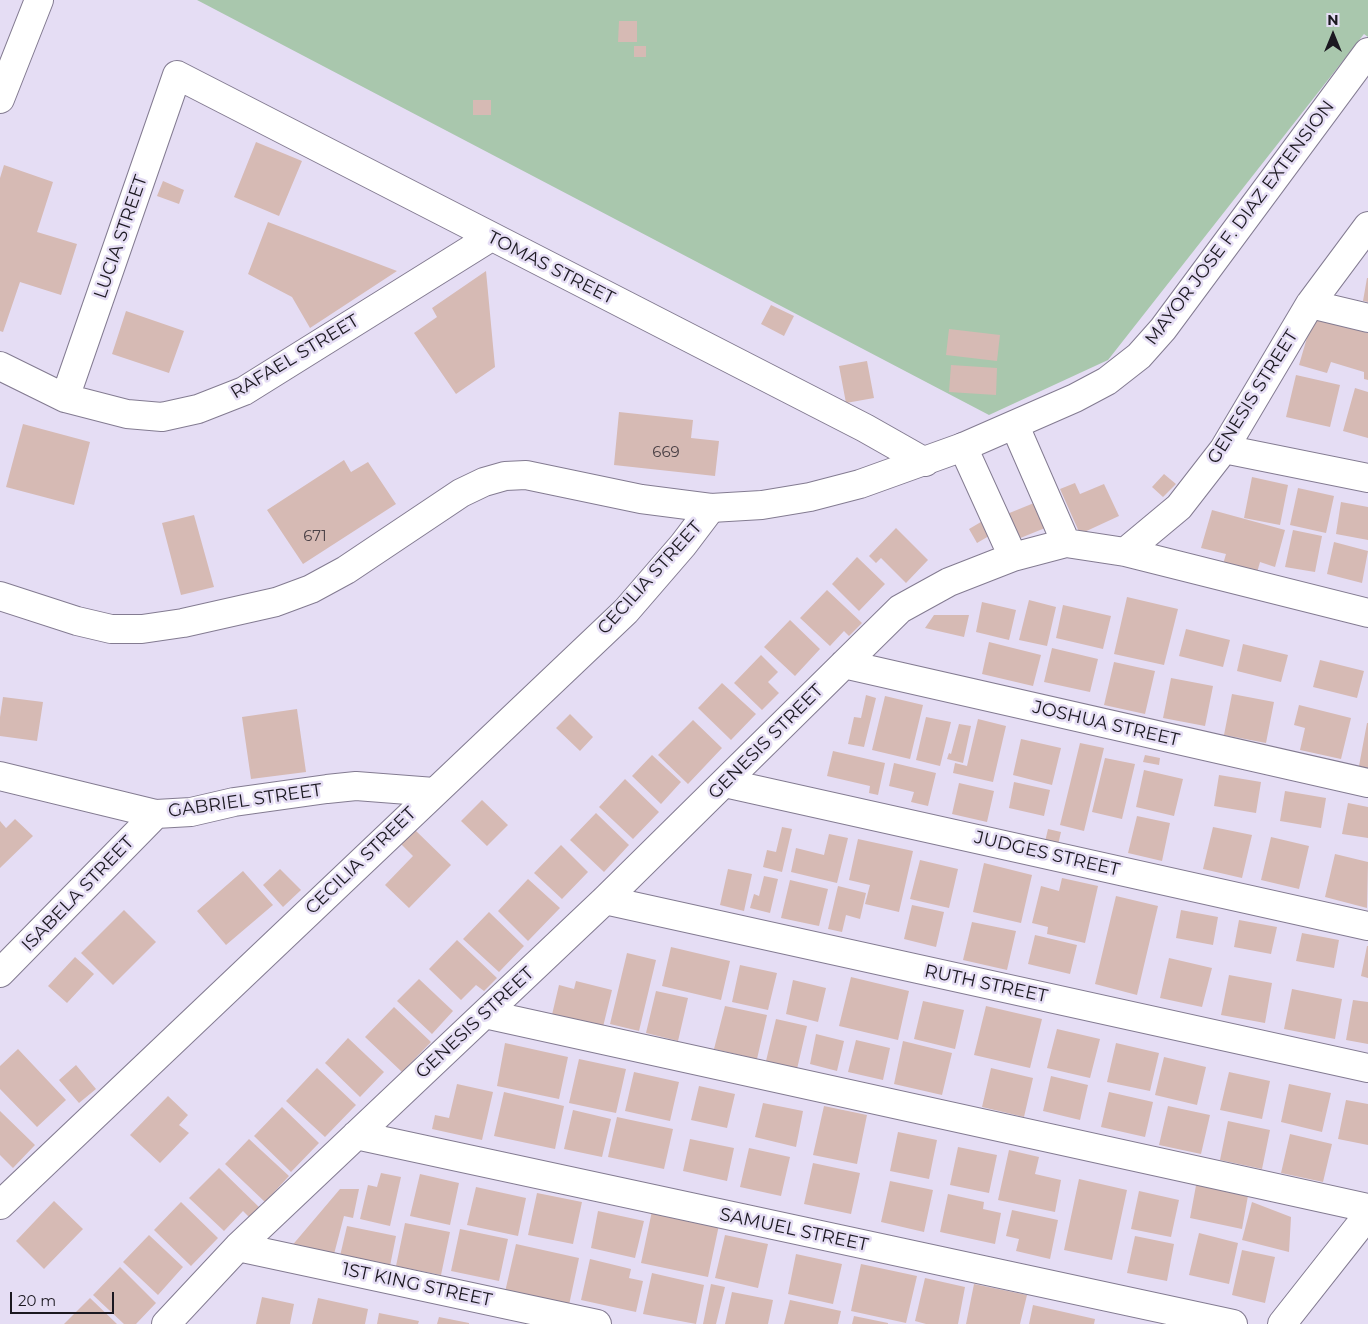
<!DOCTYPE html>
<html>
<head>
<meta charset="utf-8">
<style>
	body { margin:0 }
	#map { position:relative; width:1368px; height:1324px; overflow:hidden; background:#e5ddf4; font-family:Montserrat,sans-serif }
	canvas { display:block }
	.north { position:absolute; left:1308px; top:10px; width:50px; height:50px; -webkit-text-stroke:4px #e5ddf4; paint-order:stroke; rotate:0deg; font-size:14px; font-weight:700; line-height:20px; text-align:center; color:#1b1820 }
	.north::after { content:''; display:block; margin:auto; width:18px; height:22px; background:#1b1820; clip-path:polygon(50% 0,100% 100%,50% 72%,0 100%) }
	.scale { position:absolute; left:10px; top:1292px; width:104px; height:22px; box-sizing:border-box; border:2px solid #1b1820; border-top:0; padding-left:6px; font-size:15px; line-height:18px; white-space:nowrap; color:#1b1820; -webkit-text-stroke:4px #e5ddf4; paint-order:stroke }
</style>
</head>
<body>
<div id="map">
<canvas width="1368" height="1324"></canvas>
<div class="north">N</div>
<div class="scale">20 m</div>
</div>
<script>
const ctx = document.querySelector('canvas').getContext('2d');
ctx.lineJoin = 'round';
function fill(path, color) { ctx.fillStyle = color; ctx.fill(path, 'evenodd'); }
const toPath = rows => new Path2D(rows.map(r => 'M' + r).join(''));
function trace(path, color, width, dash) { ctx.strokeStyle = color; ctx.lineWidth = width; ctx.lineCap = dash ? 'butt' : 'round'; ctx.setLineDash(dash || []); ctx.stroke(path); }
function drawText(font, color, halo, rows, align = 'center') {
  ctx.font = font + ' Montserrat,sans-serif'; ctx.lineWidth = 5; ctx.setLineDash([]); ctx.textBaseline = 'middle'; ctx.strokeStyle = halo; ctx.fillStyle = color; for (const [text, x, y, turn = 0] of rows) {
    ctx.save(); ctx.translate(x, y); ctx.rotate((+turn || 0) * Math.PI / 180); ctx.textAlign = isNaN(turn) ? turn : align; if (halo) ctx.strokeText(text, 0, 0); ctx.fillText(text, 0, 0); ctx.restore();
  }
}
const green = toPath([
	[197,0,1368,0,1368,37,1364,34,1108,360,989,415]
]);
const building = toPath([
	[619,21,637,21,637,42,618,42],
	[634,46,646,46,646,57,634,57],
	[473,100,491,100,491,115,473,115],
	[256,142,302,161,279,216,234,197],
	[4,165,53,182,37,232,77,244,61,295,20,282,3,332,0,331,0,178],
	[163,181,184,190,179,204,157,196],
	[268,222,397,271,310,328,292,297,248,274],
	[486,271,495,367,456,394,414,333,437,317,432,308],
	[1367,278,1368,278,1368,302,1363,301],
	[771,305,794,316,784,336,761,324],
	[126,311,184,331,169,373,112,354],
	[1313,317,1368,333,1368,380,1364,379,1364,372,1331,362,1327,373,1299,365],
	[949,329,1000,335,997,361,946,355],
	[867,361,874,398,846,403,839,366],
	[951,365,997,368,996,395,949,392],
	[1296,375,1340,385,1330,427,1286,417],
	[1355,388,1368,392,1368,438,1343,431],
	[619,412,693,420,691,438,719,441,715,476,614,465],
	[23,424,90,442,74,505,6,487],
	[344,460,351,472,368,462,396,504,303,564,267,510],
	[1164,474,1176,484,1163,497,1152,487],
	[1252,477,1288,485,1280,525,1244,518],
	[1075,483,1080,494,1104,484,1119,516,1080,534,1060,489],
	[1298,488,1334,496,1326,533,1290,525],
	[1341,502,1368,507,1368,540,1336,534],
	[1034,503,1045,528,1018,539,1007,514],
	[1212,510,1285,530,1275,567,1260,562,1255,580,1221,571,1226,554,1201,548],
	[194,515,214,587,181,595,162,523],
	[986,519,994,533,977,543,969,529],
	[896,528,928,560,906,583,881,558,876,563,869,556],
	[1293,530,1322,536,1315,572,1285,567],
	[1334,542,1368,551,1362,583,1327,574],
	[857,557,885,584,859,611,832,584],
	[827,590,862,623,849,636,844,631,830,646,800,618],
	[1127,597,1178,609,1164,665,1114,654],
	[1029,600,1056,607,1047,646,1019,640],
	[982,602,1016,610,1009,640,976,632],
	[1063,605,1111,616,1103,649,1056,638],
	[934,615,969,615,964,637,925,628],
	[790,620,820,649,795,676,764,647],
	[1186,629,1230,640,1223,667,1179,656],
	[989,642,1041,655,1033,686,982,674],
	[1243,644,1288,655,1281,682,1237,671],
	[1052,648,1098,659,1090,692,1044,682],
	[761,655,778,672,768,682,779,693,762,710,734,683],
	[1320,660,1364,671,1357,698,1313,687],
	[1114,662,1155,671,1145,714,1104,705],
	[1171,678,1213,686,1205,726,1163,718],
	[722,683,756,714,731,740,698,708],
	[1232,694,1274,702,1266,743,1224,735],
	[866,695,876,698,864,747,848,744,854,717,861,718],
	[885,696,923,705,910,759,872,750],
	[3,697,43,702,37,741,0,736,0,717],
	[1299,705,1351,718,1341,759,1300,750,1305,728,1294,725],
	[297,709,306,772,251,779,242,717],
	[570,714,593,737,580,751,556,728],
	[926,717,951,722,940,766,916,760],
	[978,719,1006,726,993,782,953,773,955,763,967,766],
	[693,720,722,748,688,784,658,755],
	[1367,723,1368,723,1368,768,1359,766],
	[959,724,971,726,963,763,947,759,949,753,951,754],
	[1021,739,1061,748,1052,785,1013,775],
	[1080,743,1104,748,1084,831,1060,825],
	[833,751,885,763,878,795,869,793,870,786,827,776],
	[652,755,681,782,661,804,632,776],
	[1145,755,1160,758,1159,765,1143,762],
	[1105,758,1135,764,1122,819,1092,812],
	[894,763,936,773,928,806,911,802,914,792,889,786],
	[1144,770,1183,779,1174,816,1136,807],
	[1219,775,1261,782,1256,813,1214,806],
	[625,779,659,812,633,839,599,807],
	[1014,782,1050,790,1044,816,1009,808],
	[959,783,994,791,987,822,952,814],
	[1285,791,1326,798,1321,828,1280,821],
	[482,800,508,825,487,846,461,821],
	[1348,803,1368,807,1368,838,1342,834],
	[596,813,629,845,604,872,570,840],
	[1137,816,1170,823,1162,861,1128,853],
	[15,819,33,836,0,868,0,821,6,828],
	[782,827,792,829,782,872,763,867,767,850,776,852],
	[1213,827,1252,835,1242,878,1203,869],
	[414,829,451,865,409,908,385,885,413,856,401,844],
	[1048,829,1061,832,1057,849,1044,846],
	[829,834,848,838,837,883,791,872,796,848,824,855],
	[1271,837,1309,846,1299,889,1261,880],
	[858,839,913,851,899,912,865,904,870,885,849,880],
	[561,845,588,872,562,899,534,873],
	[1335,854,1368,862,1367,908,1325,897],
	[920,860,958,869,949,908,910,899],
	[984,863,1032,875,1021,923,973,912],
	[280,869,301,890,283,907,263,885],
	[728,869,752,874,744,911,720,905],
	[243,871,273,905,226,945,197,911],
	[764,876,778,879,770,913,750,908,754,894,759,896],
	[1062,878,1098,886,1085,943,1047,934,1048,927,1032,923,1041,886,1059,891],
	[528,879,560,908,528,941,498,911],
	[790,880,828,889,819,926,781,918],
	[838,886,866,893,860,919,846,915,842,932,828,929],
	[1116,896,1158,906,1137,995,1095,984],
	[912,905,944,912,936,947,904,939],
	[124,910,156,942,113,985,81,953],
	[1181,910,1218,917,1213,945,1176,938],
	[489,912,524,946,499,972,463,939],
	[1239,920,1277,927,1271,954,1234,947],
	[972,922,1016,931,1007,970,963,960],
	[1302,933,1339,940,1334,968,1296,961],
	[1035,935,1077,945,1070,974,1028,964],
	[457,940,497,978,484,991,476,985,461,1000,429,969],
	[1367,946,1368,946,1368,978,1361,976],
	[671,947,730,961,721,1000,662,986],
	[627,953,656,960,639,1031,610,1024],
	[75,957,94,974,67,1003,48,986],
	[1169,958,1212,968,1202,1007,1160,998],
	[740,965,777,973,768,1010,732,1002],
	[1229,975,1272,983,1265,1023,1221,1015],
	[851,977,909,991,898,1040,839,1026],
	[419,979,453,1011,432,1034,397,1001],
	[793,980,826,988,818,1022,786,1014],
	[576,981,612,990,602,1031,551,1019,559,985,574,989],
	[1292,989,1342,999,1335,1039,1284,1029],
	[656,991,688,998,678,1041,646,1033],
	[1353,1000,1368,1002,1368,1044,1346,1040],
	[923,1001,964,1010,955,1049,914,1039],
	[725,1006,767,1015,757,1059,714,1049],
	[986,1006,1042,1019,1030,1068,974,1055],
	[394,1007,431,1042,402,1072,365,1037],
	[776,1019,807,1026,797,1069,766,1061],
	[1057,1029,1100,1039,1090,1078,1047,1068],
	[816,1034,844,1041,837,1071,810,1064],
	[348,1038,384,1072,360,1097,325,1063],
	[856,1040,890,1048,883,1080,848,1072],
	[903,1041,952,1053,942,1095,894,1084],
	[505,1043,568,1057,559,1099,497,1086],
	[1116,1043,1159,1053,1150,1091,1107,1082],
	[18,1049,66,1100,37,1127,0,1089,0,1066],
	[1164,1057,1206,1067,1197,1105,1155,1095],
	[579,1059,626,1069,616,1113,569,1103],
	[76,1065,96,1089,79,1103,59,1080],
	[317,1068,356,1105,325,1137,286,1101],
	[991,1068,1033,1078,1024,1117,982,1107],
	[634,1072,679,1082,670,1121,625,1111],
	[1229,1072,1270,1081,1262,1119,1220,1110],
	[1051,1076,1088,1085,1080,1120,1043,1111],
	[457,1084,493,1092,482,1140,432,1129,435,1115,449,1118],
	[1289,1084,1331,1093,1322,1132,1281,1122],
	[699,1086,735,1094,727,1128,691,1120],
	[504,1092,564,1106,555,1149,494,1136],
	[1109,1092,1153,1102,1145,1137,1101,1127],
	[168,1096,188,1115,179,1125,189,1133,160,1163,130,1135],
	[1346,1100,1368,1104,1368,1145,1338,1139],
	[763,1103,803,1111,796,1147,755,1137],
	[824,1106,867,1115,857,1164,813,1155],
	[1168,1106,1210,1115,1201,1154,1159,1145],
	[282,1107,319,1143,291,1172,254,1136],
	[573,1110,611,1119,602,1157,564,1149],
	[0,1111,35,1145,13,1168,0,1155],
	[617,1117,673,1129,664,1169,608,1157],
	[1228,1121,1270,1130,1262,1169,1220,1160],
	[898,1132,937,1140,929,1179,890,1171],
	[1290,1134,1332,1144,1323,1182,1281,1173],
	[249,1139,289,1176,265,1202,225,1164],
	[690,1139,734,1148,727,1181,683,1171],
	[958,1147,997,1155,989,1193,950,1185],
	[749,1148,790,1157,781,1196,740,1187],
	[1009,1150,1039,1157,1035,1174,1061,1180,1055,1212,998,1200],
	[813,1163,860,1173,851,1214,804,1204],
	[219,1168,261,1209,251,1219,243,1211,224,1231,189,1198],
	[381,1173,401,1177,390,1226,360,1219,368,1185,377,1187],
	[420,1174,459,1183,450,1225,410,1216],
	[1079,1179,1127,1190,1112,1260,1064,1250],
	[1197,1180,1249,1190,1242,1229,1190,1218],
	[890,1181,933,1190,924,1232,881,1222],
	[476,1187,526,1198,518,1236,467,1225],
	[340,1189,359,1189,353,1218,344,1216,333,1258,290,1248],
	[1139,1191,1179,1200,1171,1237,1131,1229],
	[537,1193,582,1202,573,1244,528,1235],
	[948,1194,984,1202,983,1209,1001,1213,995,1244,940,1232],
	[54,1201,83,1229,44,1269,16,1241],
	[181,1202,218,1238,191,1266,154,1230],
	[1252,1202,1291,1217,1289,1252,1242,1240],
	[1012,1210,1058,1220,1050,1259,1016,1251,1019,1239,1006,1236],
	[598,1211,644,1221,635,1258,591,1248],
	[652,1211,719,1225,708,1277,641,1263],
	[405,1223,450,1232,441,1275,396,1266],
	[347,1226,396,1236,390,1266,340,1256],
	[460,1229,508,1239,499,1281,451,1271],
	[1199,1233,1238,1243,1229,1284,1189,1275],
	[149,1235,183,1267,158,1295,123,1262],
	[725,1235,768,1244,758,1288,715,1278],
	[1135,1236,1174,1244,1167,1281,1127,1273],
	[516,1244,579,1258,569,1305,505,1292],
	[1242,1250,1275,1257,1265,1303,1232,1295],
	[796,1254,842,1264,833,1304,788,1294],
	[590,1259,631,1269,629,1278,643,1281,636,1312,581,1300],
	[861,1264,917,1276,906,1323,851,1311],
	[120,1267,156,1303,136,1324,124,1324,93,1295],
	[652,1273,704,1285,696,1324,643,1314],
	[925,1278,965,1287,958,1324,926,1324,915,1321],
	[711,1284,725,1287,716,1324,703,1324],
	[974,1284,1027,1295,1020,1324,966,1324],
	[732,1292,773,1300,768,1324,725,1324],
	[262,1297,294,1304,290,1324,256,1324],
	[90,1298,117,1324,64,1324],
	[318,1298,368,1309,365,1324,312,1324],
	[790,1300,841,1311,838,1324,784,1324],
	[1033,1305,1095,1319,1094,1324,1029,1324],
	[379,1313,419,1321,418,1324,377,1324],
	[854,1316,888,1323,888,1324,852,1324],
	[439,1317,469,1323,469,1324,437,1324]
]);
const street = toPath([
	[0,99,39,0],
	[1310,304,1368,318],
	[0,366,65,398,127,414,162,417,198,409,244,391,491,237],
	[65,398,177,75,865,428,925,462],
	[1015,426,1066,543],
	[963,447,1013,557],
	[1224,449,1368,478],
	[1125,552,1179,507,1224,449,1310,304,1368,226],
	[844,664,1368,783],
	[0,776,156,814,191,812,234,802,327,789,356,786,434,792],
	[725,783,1368,926],
	[605,900,1368,1068],
	[0,973,156,814],
	[485,1014,1368,1208],
	[356,1135,1233,1324],
	[0,1205,626,611,683,545,711,508],
	[238,1247,597,1324],
	[166,1324,238,1247,605,900,900,609,949,582,1013,557,1066,543,1125,552,1368,613],
	[1282,1324,1368,1215]
]);
const secondary = toPath([
	[0,596,77,621,111,629,142,629,183,623,276,602,311,589,346,570,461,493,484,482,505,476,526,475,641,499,711,508,762,505,810,497,860,484,963,447,1075,398,1107,381,1139,356,1163,329,1368,52]
]);
const numberNames = [
	["669",666,453],
	["671",315,537]
];
const streetNames = [
	["MAYOR JOSE F. DIAZ EXTENSION",1240,223,-53],
	["LUCIA STREET",121,237,-71],
	["TOMAS STREET",551,268,27],
	["RAFAEL STREET",295,357,-31],
	["GENESIS STREET",1253,397,-58],
	["CECILIA STREET",650,578,-48],
	["JOSHUA STREET",1106,724,13],
	["GENESIS STREET",766,742,-45],
	["GABRIEL STREET",245,801,-8],
	["JUDGES STREET",1047,854,13],
	["CECILIA STREET",361,861,-44],
	["ISABELA STREET",78,894,-46],
	["RUTH STREET",986,984,12],
	["GENESIS STREET",475,1023,-43],
	["SAMUEL STREET",794,1230,12],
	["1ST KING STREET",417,1285,12]
];
fill(green, '#a9c7ad');
fill(building, '#d6bab4');
trace(street, '#837b91', 30);
trace(secondary, '#837b91', 30);
trace(street, '#fff', 28);
trace(secondary, '#fff', 28);
drawText('15px', '#4a4045', null, numberNames);
drawText('18px', '#1b1820', '#e5ddf4', streetNames);
</script>
</body>
</html>
